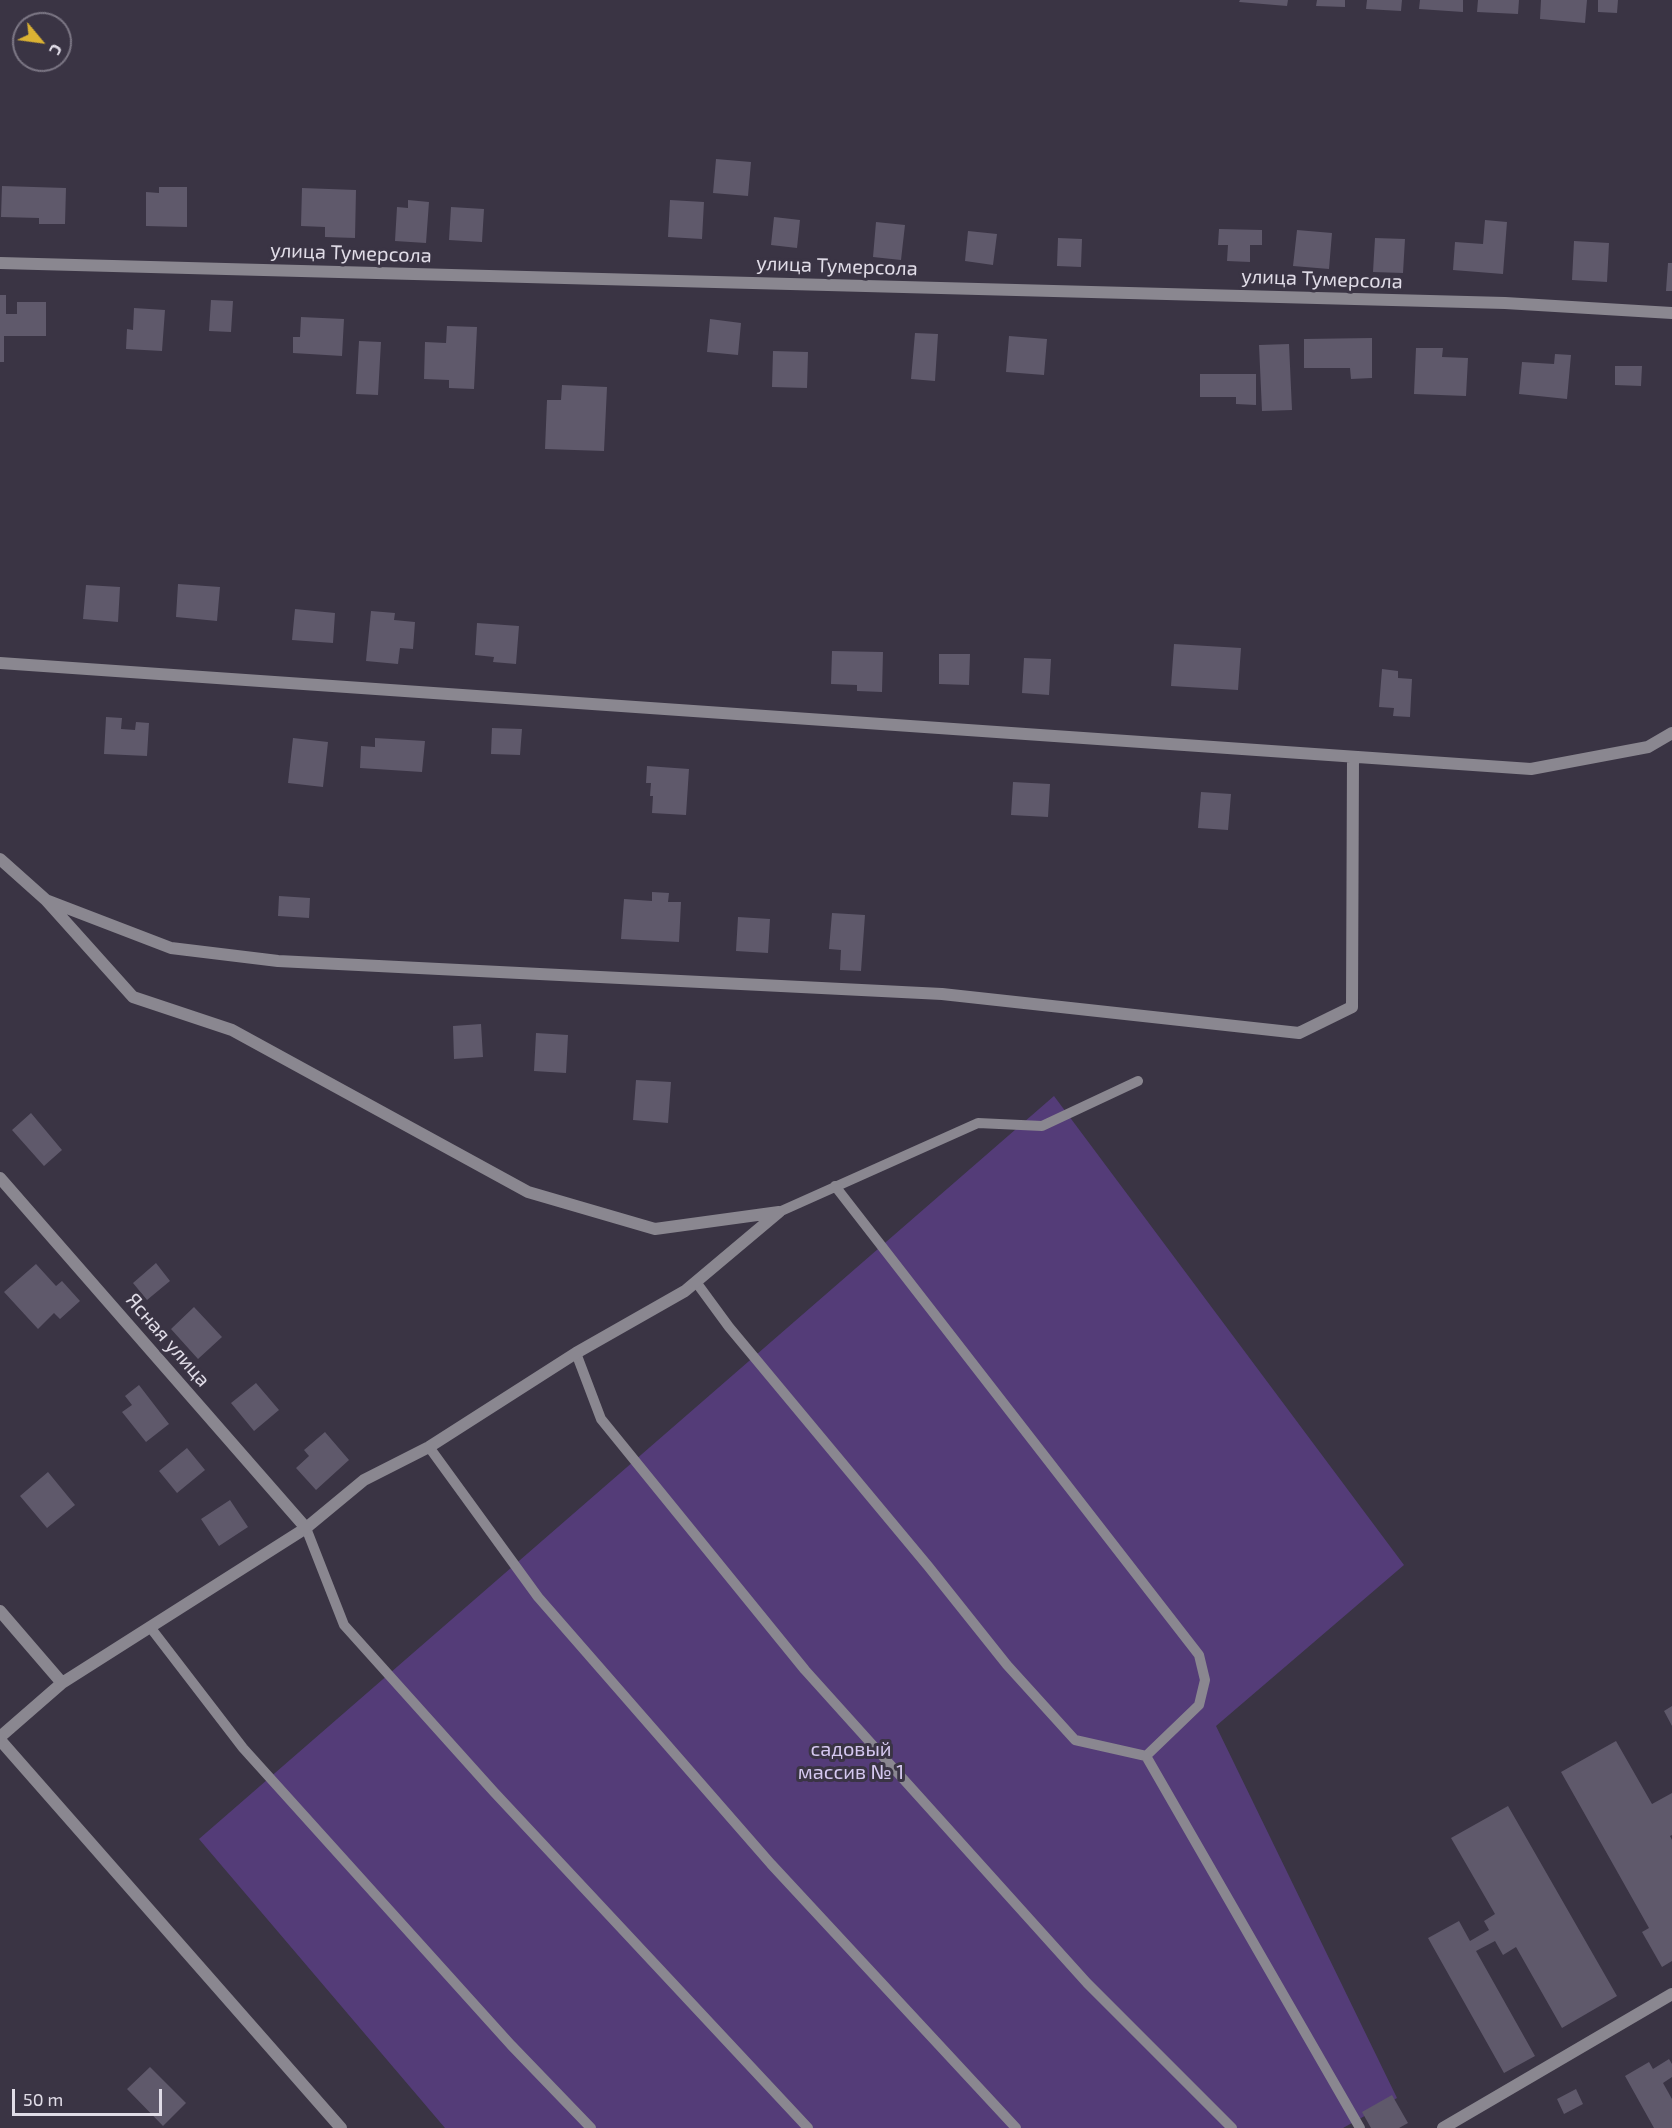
<!DOCTYPE html>
<html>
<head>
<meta charset="utf-8">
<style>
	body { margin:0 }
	#map { position:relative; width:1672px; height:2128px; overflow:hidden; background:#3a3444; font-family:"Exo 2",sans-serif }
	canvas { display:block }
	.north { position:absolute; left:12px; top:12px; width:60px; height:60px; box-sizing:border-box; background:#3a3444; border:2px solid #7c7785; border-radius:50%; rotate:119deg; font-size:16px; font-weight:700; line-height:24px; text-align:center; color:#e0dce7 }
	.north::after { content:''; display:block; margin:auto; width:21px; height:27px; background:#dbb233; clip-path:polygon(50% 0,100% 100%,50% 72%,0 100%) }
	.scale { position:absolute; left:12px; top:2089px; width:150px; height:27px; box-sizing:border-box; border:3px solid #e0dce7; border-top:0; padding-left:8px; font-size:18px; line-height:21px; white-space:nowrap; color:#e0dce7; -webkit-text-stroke:4px #3a3444; paint-order:stroke }
</style>
</head>
<body>
<div id="map">
<canvas width="1672" height="2128"></canvas>
<div class="north">С</div>
<div class="scale">50 m</div>
</div>
<script>
const ctx = document.querySelector('canvas').getContext('2d');
ctx.lineJoin = 'round';
function fill(path, color) { ctx.fillStyle = color; ctx.fill(path, 'evenodd'); }
const toPath = rows => new Path2D(rows.map(r => 'M' + r).join(''));
function trace(path, color, width, dash) { ctx.strokeStyle = color; ctx.lineWidth = width; ctx.lineCap = dash ? 'butt' : 'round'; ctx.setLineDash(dash || []); ctx.stroke(path); }
function drawText(font, color, halo, rows, align = 'center') {
  ctx.font = font + ' "Exo 2",sans-serif'; ctx.lineWidth = 6; ctx.setLineDash([]); ctx.textBaseline = 'middle'; ctx.strokeStyle = halo; ctx.fillStyle = color; for (const [text, x, y, turn = 0] of rows) {
    ctx.save(); ctx.translate(x, y); ctx.rotate((+turn || 0) * Math.PI / 180); ctx.textAlign = isNaN(turn) ? turn : align; if (halo) ctx.strokeText(text, 0, 0); ctx.fillText(text, 0, 0); ctx.restore();
  }
}
const green = toPath([
	[1054,1096,1404,1565,1216,1726,1397,2098,1343,2128,445,2128,199,1839]
]);
const building = toPath([
	[1240,0,1288,0,1287,6,1239,2],
	[1317,0,1345,0,1345,7,1316,6],
	[1367,0,1402,0,1401,11,1366,9],
	[1420,0,1463,0,1463,12,1419,9],
	[1478,0,1519,0,1518,14,1477,12],
	[1541,0,1587,0,1585,23,1540,19],
	[1598,0,1618,0,1617,13,1598,12],
	[716,159,751,162,748,196,713,193],
	[2,186,66,188,65,224,39,224,39,218,1,217],
	[159,187,187,187,187,227,146,226,146,192,159,193],
	[302,188,356,190,355,238,325,237,325,227,301,226],
	[408,200,429,202,426,243,395,241,397,207,408,208],
	[670,200,704,202,702,239,668,237],
	[451,207,484,209,482,242,449,240],
	[774,217,800,220,797,248,771,245],
	[1485,220,1507,222,1503,274,1453,270,1455,242,1483,244],
	[876,222,905,225,901,260,873,257],
	[1219,229,1262,230,1262,245,1250,245,1250,262,1227,261,1228,245,1218,245],
	[1297,230,1332,233,1329,269,1293,266],
	[968,231,997,234,993,265,965,261],
	[1058,238,1082,239,1081,267,1057,266],
	[1375,238,1405,239,1403,273,1373,272],
	[1574,241,1609,243,1607,282,1572,280],
	[1668,263,1672,263,1672,291,1666,291],
	[0,295,6,295,6,314,17,314,17,302,46,302,46,336,4,336,4,362,0,362],
	[211,300,233,301,231,332,209,331],
	[134,308,165,310,162,351,126,349,127,329,133,330],
	[301,317,344,319,342,356,293,353,293,337,300,337],
	[710,319,741,323,738,355,707,352],
	[447,326,477,327,474,389,449,388,449,380,424,379,425,342,446,343],
	[915,333,938,334,935,381,911,379],
	[1009,336,1047,339,1044,375,1006,372],
	[1372,338,1372,378,1351,379,1350,368,1304,368,1304,339],
	[359,341,381,342,378,395,356,394],
	[1289,344,1292,410,1262,411,1259,345],
	[1416,348,1443,348,1442,357,1468,358,1466,396,1414,394],
	[773,351,808,352,807,388,772,387],
	[1555,354,1571,355,1567,399,1519,394,1522,362,1554,364],
	[1615,366,1642,366,1641,386,1615,385],
	[1200,374,1256,374,1256,405,1236,404,1236,397,1200,397],
	[562,385,607,387,604,451,545,449,547,400,561,400],
	[178,584,220,587,217,621,176,617],
	[86,585,120,587,118,622,83,619],
	[295,609,335,613,333,643,292,640],
	[371,611,395,613,394,620,415,622,413,649,400,648,398,664,366,661],
	[477,623,519,626,516,664,493,662,494,657,475,655],
	[1174,644,1241,648,1238,690,1171,686],
	[832,651,883,652,882,692,857,691,857,685,831,684],
	[939,654,970,654,969,685,939,684],
	[1024,658,1051,659,1049,695,1022,693],
	[1382,669,1398,671,1398,678,1412,679,1410,717,1393,716,1394,708,1379,707],
	[106,717,122,718,121,729,135,730,136,722,149,723,147,756,104,754],
	[492,728,522,729,520,755,491,754],
	[293,738,328,742,323,787,288,783],
	[375,738,425,741,422,772,360,768,361,746,375,747],
	[647,766,689,769,686,815,652,813,653,796,650,796,651,783,646,783],
	[1013,782,1050,784,1048,817,1011,815],
	[1201,792,1231,794,1228,830,1198,828],
	[652,892,669,893,668,902,681,902,679,942,621,939,624,899,652,901],
	[279,896,310,898,309,918,278,916],
	[832,913,865,915,861,971,840,970,841,950,829,949],
	[738,917,770,919,768,953,736,951],
	[481,1024,483,1057,454,1059,453,1026],
	[536,1033,568,1035,566,1073,534,1071],
	[636,1080,671,1082,668,1123,633,1120],
	[31,1113,62,1150,44,1166,12,1130],
	[156,1263,170,1281,147,1300,133,1283],
	[36,1264,56,1286,62,1281,80,1301,60,1319,54,1313,38,1329,4,1292],
	[194,1307,222,1337,198,1359,171,1329],
	[256,1383,279,1410,254,1431,231,1403],
	[139,1385,169,1424,146,1442,122,1412,132,1405,125,1396],
	[325,1432,349,1460,316,1490,296,1468,309,1456,304,1450],
	[187,1448,205,1470,177,1493,159,1471],
	[48,1472,75,1505,47,1528,20,1496],
	[230,1500,248,1527,219,1546,201,1519],
	[1672,1706,1672,1726,1664,1711],
	[1616,1741,1652,1804,1672,1793,1672,1835,1670,1836,1672,1840,1672,1961,1662,1967,1642,1932,1649,1928,1561,1772],
	[1508,1806,1617,1996,1562,2028,1516,1947,1503,1955,1495,1941,1476,1951,1535,2056,1504,2073,1428,1938,1459,1921,1470,1941,1489,1930,1484,1921,1495,1914,1451,1838],
	[1669,2059,1672,2064,1672,2077,1663,2083,1672,2099,1672,2128,1654,2128,1625,2076,1649,2062,1653,2069],
	[150,2067,186,2103,163,2126,127,2089],
	[1576,2089,1583,2104,1564,2114,1557,2099],
	[1392,2095,1408,2123,1399,2128,1371,2128,1362,2112]
]);
const service = toPath([
	[779,1212,978,1123,1042,1126,1138,1081],
	[696,1282,729,1327,928,1566,1007,1665,1075,1740,1146,1756,1199,1705,1205,1680,1199,1655,835,1186],
	[576,1353,601,1419,805,1670,1087,1983,1232,2128],
	[429,1447,538,1597,771,1864,1016,2128],
	[306,1528,344,1625,494,1792,808,2128],
	[150,1627,243,1748,511,2045,591,2128],
	[1146,1756,1360,2128]
]);
const minor = toPath([
	[0,263,1505,303,1672,313],
	[0,663,1531,769,1648,747,1672,733],
	[0,859,46,900,171,948,278,961,942,994,1299,1033,1352,1007,1353,757],
	[0,1178,306,1528],
	[0,1611,62,1683],
	[0,1737,62,1683,306,1528,364,1480,429,1447,576,1353,685,1291,779,1212,655,1229,528,1192,232,1030,133,997,46,900],
	[0,1740,341,2128],
	[1443,2128,1672,1994]
]);
const streetNames = [
	["улица Тумерсола",351,253,2],
	["улица Тумерсола",837,266,2],
	["улица Тумерсола",1322,279,2],
	["Ясная улица",168,1340,49]
];
const parkNames = [
	["садовый",851,1749],
	["массив № 1",851,1772]
];
fill(green, '#543c78');
fill(building, '#5f596b');
trace(service, '#8a8790', 10);
trace(minor, '#8a8790', 12);
drawText('20px', '#e0dce7', '#3a3444', streetNames);
drawText('20px', '#d5c8f0', '#3a3444', parkNames);
</script>
</body>
</html>
